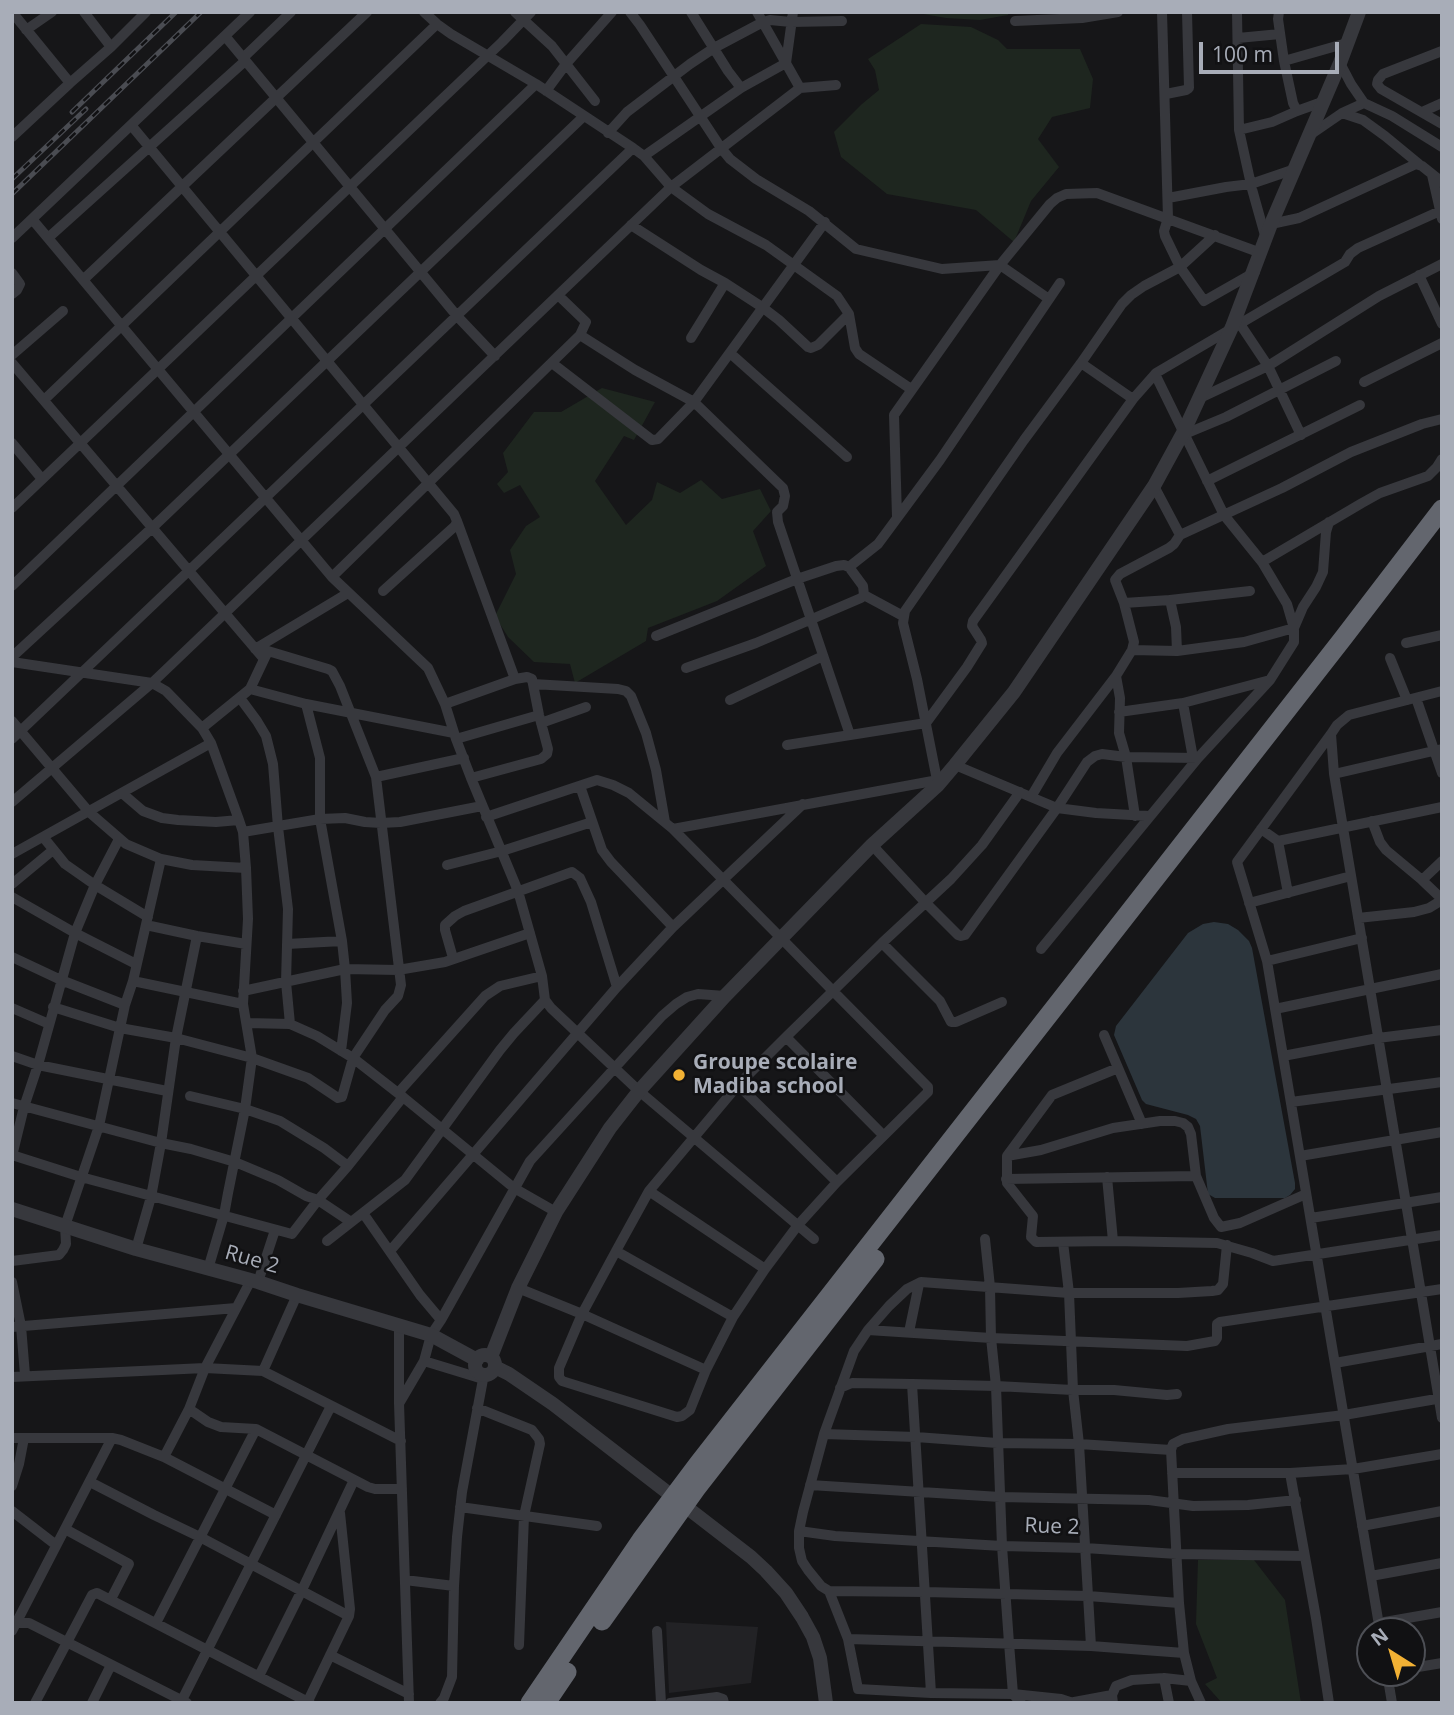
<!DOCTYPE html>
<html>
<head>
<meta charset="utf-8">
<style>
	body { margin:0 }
	#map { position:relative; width:1454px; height:1715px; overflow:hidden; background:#161618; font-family:"Open Sans",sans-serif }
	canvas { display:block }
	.frame { position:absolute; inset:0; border:14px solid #a8adb8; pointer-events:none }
	.north { position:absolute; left:1356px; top:1617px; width:70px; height:70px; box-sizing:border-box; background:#111113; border:2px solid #4d4f55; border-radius:50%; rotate:323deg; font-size:19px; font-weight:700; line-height:28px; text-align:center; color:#a8adb8 }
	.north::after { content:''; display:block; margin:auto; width:24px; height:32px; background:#f2b134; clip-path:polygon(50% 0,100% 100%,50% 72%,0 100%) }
	.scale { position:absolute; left:1199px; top:42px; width:140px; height:32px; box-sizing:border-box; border:4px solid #a8adb8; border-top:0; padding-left:9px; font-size:21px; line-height:24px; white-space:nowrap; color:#a8adb8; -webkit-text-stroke:5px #111113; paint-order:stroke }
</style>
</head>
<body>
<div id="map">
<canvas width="1454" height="1715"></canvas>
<div class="frame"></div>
<div class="north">N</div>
<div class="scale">100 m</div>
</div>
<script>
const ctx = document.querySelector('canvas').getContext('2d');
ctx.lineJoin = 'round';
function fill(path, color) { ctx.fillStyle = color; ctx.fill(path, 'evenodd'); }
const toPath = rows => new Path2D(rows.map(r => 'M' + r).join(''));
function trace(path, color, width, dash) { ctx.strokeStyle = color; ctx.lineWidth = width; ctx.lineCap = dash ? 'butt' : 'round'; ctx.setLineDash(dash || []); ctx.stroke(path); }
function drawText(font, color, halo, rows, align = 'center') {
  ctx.font = font + ' "Open Sans",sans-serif'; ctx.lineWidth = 5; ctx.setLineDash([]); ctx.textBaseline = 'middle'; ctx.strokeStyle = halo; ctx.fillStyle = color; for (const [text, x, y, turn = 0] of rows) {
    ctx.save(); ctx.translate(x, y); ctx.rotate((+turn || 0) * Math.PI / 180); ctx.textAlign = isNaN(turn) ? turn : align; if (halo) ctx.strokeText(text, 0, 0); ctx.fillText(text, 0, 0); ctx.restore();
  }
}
const built = toPath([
	[666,1622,758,1627,751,1683,669,1693]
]);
const green = toPath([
	[912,12,1009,12,1008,15,980,20,946,18],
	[921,24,971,27,998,40,1007,49,1080,49,1093,79,1090,108,1052,117,1038,139,1059,167,1031,201,1014,242,976,210,887,194,841,157,834,132,862,104,879,90,875,70,868,59],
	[602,388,655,402,634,440,624,436,595,481,626,525,652,500,657,482,680,493,701,480,722,499,760,489,771,511,753,531,766,566,717,601,648,628,646,641,575,683,570,664,534,662,508,637,495,616,516,574,510,550,526,526,540,517,520,485,504,493,497,484,508,472,503,453,534,412,561,412],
	[1198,1560,1254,1560,1285,1600,1301,1703,1222,1703,1205,1684,1217,1678,1196,1624]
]);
const water = toPath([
	[1214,922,1228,924,1238,930,1249,941,1252,948,1295,1183,1295,1189,1290,1195,1285,1198,1215,1198,1208,1194,1200,1126,1196,1119,1188,1115,1146,1104,1142,1100,1114,1035,1116,1026,1188,933,1203,924]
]);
const minor = toPath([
	[12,12,70,83],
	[84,12,111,47],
	[424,12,437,24,451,34,536,84,633,148,644,156,671,187,708,214,766,245,837,296,849,314,855,348,859,354,911,389],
	[515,12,552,46,595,101],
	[630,12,640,25,721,148,730,159,756,179,809,211,856,249,942,269,1000,265,1049,299],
	[691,12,728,71,741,88],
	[757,12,800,88],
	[1162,12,1168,218,1164,231,1165,236,1180,267,1204,301,1255,272],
	[1237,12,1239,130,1252,189,1266,239],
	[1279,12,1278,19,1284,61,1293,103,1297,111],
	[1015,21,1082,18,1118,12],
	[26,30,52,12],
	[225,36,457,316,495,356],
	[1238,38,1280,34],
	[1442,51,1383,74,1378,80,1377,84,1381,89,1442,124],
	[243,58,291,12],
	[1284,61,1347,43],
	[1340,63,1351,84,1364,103,1392,116,1442,147],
	[546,91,566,64,612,12],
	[1166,94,1186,90,1189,88,1187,12],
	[1422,112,1442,103],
	[1342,113,1363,120,1385,136,1419,164],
	[131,125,454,514,457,521,455,526,383,591],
	[1239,130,1272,122,1297,111,1322,102],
	[608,133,627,112,690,64,714,48,763,22,770,20,791,22,842,21],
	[1310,135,1342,113,1364,103],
	[12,137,70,83,111,47,146,12],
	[644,156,741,88,786,63,793,12],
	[1432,175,1442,219],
	[1168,198,1226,187,1251,184,1295,169],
	[32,219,332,577,428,668,445,704,456,739,471,778,518,891,542,976,545,1000,551,1008,639,1091,814,1239],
	[1271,224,1299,218,1416,164,1422,166,1442,182],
	[631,225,701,270,725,283,762,307,779,320,808,347,811,348,818,345,849,314],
	[12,238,250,12],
	[48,238,245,61],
	[12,273,20,284,17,290,12,294],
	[1419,275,1442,324],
	[83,280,367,12],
	[1240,324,1268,366,1301,435],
	[580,335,635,370,694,402,783,488,785,496,783,506,777,512,778,522,850,735],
	[691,338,725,283],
	[730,353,847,457],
	[12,355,63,311],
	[12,363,264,659],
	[552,363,652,440,658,439,694,402,825,222],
	[1081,363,1133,399],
	[1364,382,1442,343],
	[1200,398,1268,366,1379,296,1442,264],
	[44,400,437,24],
	[1185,434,1226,417,1336,361],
	[12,443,42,479],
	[1207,481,1360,405],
	[1154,486,1180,535],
	[12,508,502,42,531,12],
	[897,517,894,415,1000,265,1050,204,1057,198,1066,194,1097,193,1261,253],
	[457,521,515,679],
	[1262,562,1362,503,1380,493,1428,476,1437,467,1442,459],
	[849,567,878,544,940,460,1060,283],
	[332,577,580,335,586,322,558,295],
	[12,586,536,84],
	[864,595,903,616],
	[1170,600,1176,627,1177,651],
	[1124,603,1170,600,1250,591],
	[1294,628,1303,607,1316,587,1323,572,1326,532,1329,522],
	[656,636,797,579,836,566,844,565,849,567,863,586,864,595],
	[1406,643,1442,635],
	[255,649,348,593],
	[1132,650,1177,651,1244,642,1294,628],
	[12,657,152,528,583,117],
	[1390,658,1407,700],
	[12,662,152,683,166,691,202,728,211,743,239,820,243,832,246,868,248,919,243,1004,252,1058,245,1109,228,1193,224,1215,208,1269],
	[686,668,756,643,861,598,864,595],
	[1116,676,1120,698,1119,733,1126,757,1135,816],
	[533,684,618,689,626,691,631,696,646,733,656,770,665,822],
	[250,689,306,704,454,733],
	[1442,691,1349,715,1337,725,1331,734,1334,774,1442,1418],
	[240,698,257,721,266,736,273,764,278,827,288,909,286,982,290,1024],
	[1416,698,1442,773],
	[730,700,823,656],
	[1183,703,1193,758],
	[306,704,320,758,320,819,342,941,345,969,347,1003,341,1051],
	[445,704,515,679,527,677,532,679,539,715,548,749,547,754,541,759,471,778],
	[1119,712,1183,703,1270,680],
	[12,721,89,812,126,844,161,859,192,865,246,868],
	[541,723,586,707],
	[1331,734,1237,862,1267,961,1380,1631],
	[12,739,633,148],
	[456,739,539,715],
	[787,745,926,723,967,667,982,643,981,640,972,626,973,621,1133,399,1156,373,1345,262,1350,254,1358,248,1440,211],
	[955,765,1057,808,1096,813,1149,816],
	[1334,774,1442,749],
	[376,777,464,758],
	[938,785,917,679,903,623,905,611,1024,440,1081,363,1122,304,1131,295,1144,286,1180,267,1215,235],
	[580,786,602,850,611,862,673,927],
	[122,793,143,811,162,818,178,820,216,822,239,820],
	[1031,797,1057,753,1116,676,1132,650,1134,642,1124,603,1115,580,1120,574,1169,548,1174,544,1180,535,1282,488,1351,452,1422,424,1442,419],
	[12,802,152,683,671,187,800,88,836,85],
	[486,817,597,780,613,785,629,793,673,829,781,938,833,991,928,1087,928,1092,837,1182,798,1225,765,1269,733,1317,706,1370,690,1410,682,1416,677,1417,562,1381,559,1377,559,1368,582,1314,616,1251,649,1191,738,1085,786,1037,833,991,882,943,951,879,982,845,1020,792],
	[1372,821,1380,842,1386,850,1422,880,1442,899],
	[673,829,938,780],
	[1261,829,1278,841,1288,893],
	[243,832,320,819,345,818,365,822,381,823,400,822,482,806],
	[44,838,65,864,95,885,148,917],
	[1278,841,1442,807],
	[872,845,925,902,958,935,961,936,965,935,1057,808,1087,762,1095,756,1102,754,1126,757,1198,758],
	[12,854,211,743],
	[447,865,502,851,592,822],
	[1422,880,1442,861],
	[12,884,53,850],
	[12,897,75,933,136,964],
	[1249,903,1351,876],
	[1358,918,1414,912,1429,908,1442,900],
	[146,925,197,936,246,944],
	[882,943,940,1001,951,1022,956,1022,1002,1002],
	[287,944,342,941],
	[1041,949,1198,758,1270,680,1294,642,1294,628,1287,604,1262,562,1224,515,1155,374],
	[12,957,61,980,125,1005],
	[453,958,445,930,445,925,455,916,464,911,572,872,580,878,591,902,617,987],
	[1267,961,1362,938],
	[133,981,243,1004],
	[243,991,345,969,398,970,445,962,530,933],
	[53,1007,120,1028,176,1038,252,1058,308,1078,338,1098,342,1097,353,1058,385,1010,398,996,401,985,376,777,340,686,332,671,328,669,268,651,250,689,202,728],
	[12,1008,49,1024],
	[1275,1009,1442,974],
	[247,1023,290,1024,317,1036,353,1058,403,1097,514,1188,556,1212],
	[1104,1035,1142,1124],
	[786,1037,883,1135],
	[12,1056,38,1065,167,1091],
	[1283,1056,1378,1038,1442,1030],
	[1118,1068,1052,1095,1007,1156,1007,1183,1033,1216,1031,1237,1036,1242,1113,1241,1217,1243,1252,1253,1273,1261,1442,1235],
	[738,1085,837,1182],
	[398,1093,485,996,500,986,542,976],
	[190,1096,245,1109,280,1121,324,1148,348,1166],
	[1291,1102,1442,1082],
	[12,1103,161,1143,191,1149,235,1162,278,1180,306,1196,318,1200,351,1222],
	[12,1155,81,1177,292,1234,318,1200,348,1166,403,1097],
	[12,1156,24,1107,38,1065,75,933,95,885,119,839],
	[1007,1156,1041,1150,1113,1128,1160,1121,1175,1121,1183,1123,1188,1127,1191,1134,1196,1176,1214,1218,1221,1227,1240,1223,1306,1194],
	[1300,1156,1442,1132],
	[1107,1177,1113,1241],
	[1006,1179,1196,1176],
	[649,1191,765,1269],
	[363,1213,420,1295,441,1320],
	[1311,1218,1442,1197],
	[985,1239,990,1287,991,1338,996,1386,1002,1546,1009,1643,1013,1694,1021,1703],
	[327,1241,405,1180,500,1050,514,1033,545,1000],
	[1063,1242,1069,1293,1073,1390,1079,1444,1091,1646],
	[136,1249,151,1197,161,1143,176,1038,197,936],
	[390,1251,617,987,673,927,803,804],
	[616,1251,733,1317],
	[12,1261,59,1255,63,1250,66,1244,65,1226,99,1126,125,1005,133,981,161,859],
	[12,1282,21,1326,25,1375],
	[258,1282,275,1230],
	[518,1288,582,1314,706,1370],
	[399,1326,399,1403,409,1703],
	[12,1327,236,1308],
	[868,1330,991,1338,1187,1346,1215,1341,1217,1338,1217,1324,1220,1322,1442,1289],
	[909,1332,919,1284],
	[424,1361,431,1335,441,1320,530,1161,662,1016,676,1004,687,997,698,994,725,996],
	[1335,1363,1442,1344],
	[263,1371,297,1295],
	[12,1377,205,1368,263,1371,401,1441],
	[912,1384,931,1693],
	[840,1388,852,1383,912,1384,996,1386,1073,1390,1114,1390,1167,1395,1177,1394],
	[400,1402,424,1361,483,1379],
	[477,1408,532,1430,539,1439,540,1444,524,1516,519,1645],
	[189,1409,208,1422,221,1427,256,1429,368,1487,375,1489,402,1489],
	[824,1434,916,1437,997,1443,1079,1444,1171,1450],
	[12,1438,112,1438,121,1440,164,1457,276,1515],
	[164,1457,189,1409,205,1368,251,1280],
	[1172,1473,1290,1473,1353,1469,1442,1454],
	[1290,1473,1316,1618,1329,1703],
	[90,1482,154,1515,200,1537,349,1616],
	[810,1485,1000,1497,1149,1500,1193,1506,1248,1505,1296,1500],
	[12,1486,19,1464,24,1438],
	[460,1507,597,1526],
	[12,1511,56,1545],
	[1362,1526,1442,1511],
	[65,1529,129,1564,111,1599],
	[799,1531,835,1536,1002,1546,1085,1548,1177,1554,1305,1556],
	[1371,1576,1442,1563],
	[405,1580,454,1586],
	[829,1591,925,1592,1088,1596,1179,1603],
	[14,1623,29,1623,187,1703],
	[156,1623,256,1429],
	[1379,1623,1442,1612],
	[12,1631,112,1438],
	[657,1631,661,1703],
	[848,1639,1091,1646,1184,1653],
	[330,1655,409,1694],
	[1412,1668,1442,1663],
	[1387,1673,1392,1703],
	[259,1676,302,1590,354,1480],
	[1164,1678,1169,1703],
	[182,1700,331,1406],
	[1070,1702,1061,1699,1013,1694,931,1693,858,1689,848,1639,829,1591,821,1586,808,1570,802,1561,799,1548,799,1531,803,1512,824,1434,854,1351,868,1330,889,1306,907,1289,921,1282,1069,1293,1178,1293,1212,1291,1218,1290,1223,1284,1227,1245],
	[35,1703,92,1595,97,1593,310,1703],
	[92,1703,111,1665],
	[307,1703,349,1616,350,1609,340,1513],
	[440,1703,444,1698,452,1677,454,1586,457,1537,462,1492,484,1374],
	[670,1703,717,1697,723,1699,724,1703],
	[1069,1703,1112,1695],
	[1113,1703,1112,1695,1116,1686,1132,1680,1164,1678,1191,1681],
	[1201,1703,1191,1681,1184,1653,1179,1603,1171,1450,1173,1444,1183,1439,1228,1429,1344,1415,1442,1398]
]);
const tertiary = toPath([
	[12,1209,136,1249,258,1282,297,1295,431,1335,477,1360],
	'475 1365a10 10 0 1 1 20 0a10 10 0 1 1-20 0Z',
	[491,1357,518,1288,556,1212,610,1128,639,1091,725,996,872,845,938,785,955,765,1014,692,1154,486,1184,431,1232,327,1271,224,1340,63,1359,12],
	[495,1367,509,1374,553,1404,751,1557,766,1571,786,1593,802,1617,813,1637,820,1658,826,1703]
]);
const motorway = toPath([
	[602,1621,696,1489,875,1259],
	[530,1703,641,1540,698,1464,1344,637,1442,509],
	[546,1703,567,1672]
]);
const rail = toPath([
	[72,112,176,12],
	[12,179,86,109],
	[12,194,201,12]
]);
const markers = [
	[679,1075,7,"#f2b134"]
];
const poiNames = [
	["Groupe scolaire",693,1063],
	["Madiba school",693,1087]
];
const streetNames = [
	["Rue 2",252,1260,16],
	["Rue 2",1052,1527,2]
];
fill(built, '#222225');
fill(green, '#1e261f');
fill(water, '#2c353c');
trace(minor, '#37383d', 10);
trace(tertiary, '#37383d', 14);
trace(motorway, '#63666e', 19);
trace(rail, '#4a4c52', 5);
trace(rail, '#111113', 2.5, [8]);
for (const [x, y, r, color] of markers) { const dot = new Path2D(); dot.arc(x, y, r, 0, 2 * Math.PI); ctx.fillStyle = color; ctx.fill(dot); trace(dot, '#111113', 2.5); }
drawText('bold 21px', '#a8adb8', '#111113', poiNames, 'left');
drawText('21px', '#a8adb8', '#111113', streetNames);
</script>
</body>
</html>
